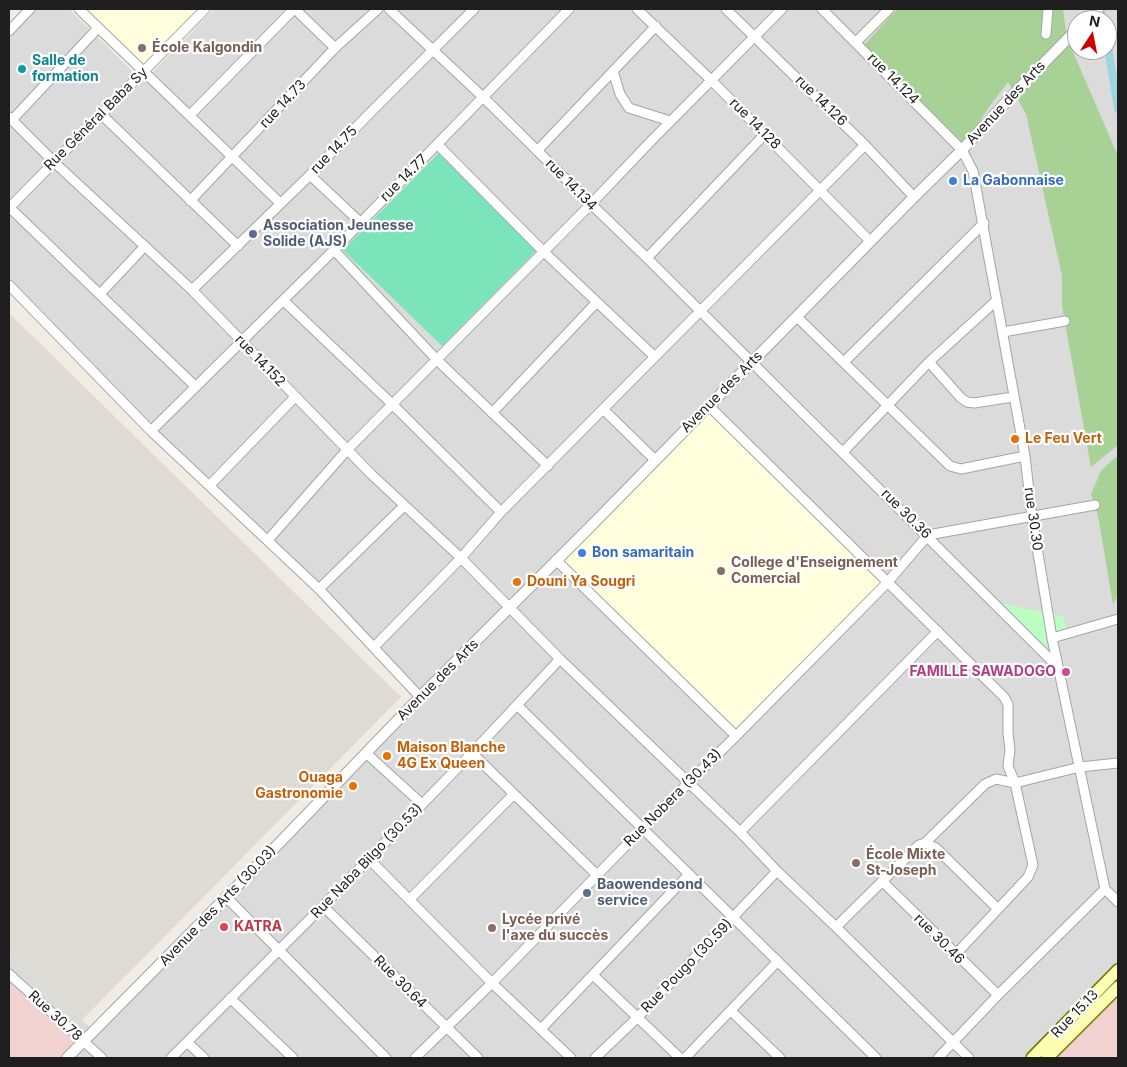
<!DOCTYPE html>
<html>
<head>
<meta charset="utf-8">
<style>
	body { margin:0 }
	#map { position:relative; width:1127px; height:1067px; overflow:hidden; background:#f0ebe3; font-family:Inter,sans-serif }
	canvas { display:block }
	.frame { position:absolute; inset:0; border:10px solid #1e1e1e; pointer-events:none }
	.north { position:absolute; left:1067px; top:10px; width:50px; height:50px; box-sizing:border-box; background:#fff; border:1px solid #a5a5a5; border-radius:50%; rotate:11deg; font-size:14px; font-weight:700; line-height:20px; text-align:center; color:#1e1e1e }
	.north::after { content:''; display:block; margin:auto; width:18px; height:22px; background:#cc0002; clip-path:polygon(50% 0,100% 100%,50% 72%,0 100%) }
</style>
</head>
<body>
<div id="map">
<canvas width="1127" height="1067"></canvas>
<div class="frame"></div>
<div class="north">N</div>
</div>
<script>
const ctx = document.querySelector('canvas').getContext('2d');
ctx.lineJoin = 'round';
function fill(path, color) { ctx.fillStyle = color; ctx.fill(path, 'evenodd'); }
const toPath = rows => new Path2D(rows.map(r => 'M' + r).join(''));
function trace(path, color, width, dash) { ctx.strokeStyle = color; ctx.lineWidth = width; ctx.lineCap = dash ? 'butt' : 'round'; ctx.setLineDash(dash || []); ctx.stroke(path); }
function drawText(font, color, halo, rows, align = 'center') {
  ctx.font = font + ' Inter,sans-serif'; ctx.lineWidth = 4.5; ctx.setLineDash([]); ctx.textBaseline = 'middle'; ctx.strokeStyle = halo; ctx.fillStyle = color; for (const [text, x, y, turn = 0] of rows) {
    ctx.save(); ctx.translate(x, y); ctx.rotate((+turn || 0) * Math.PI / 180); ctx.textAlign = isNaN(turn) ? turn : align; if (halo) ctx.strokeText(text, 0, 0); ctx.fillText(text, 0, 0); ctx.restore();
  }
}
const residential = toPath([
	[34,9,69,9,143,82,214,9,1118,9,1118,963,1025,1058,9,1058,9,953,91,1028,427,698,9,290,9,34],
	[1077,20,1107,20,1107,50,1077,50]
]);
const commercial = toPath([
	[9,974,84,1041,67,1058,9,1058],
	[1118,986,1118,1058,1047,1058]
]);
const education = toPath([
	[80,9,202,9,142,70],
	[712,403,885,581,736,733,555,561]
]);
const airport = toPath([
	[9,313,401,697,79,1023,9,952]
]);
const forest = toPath([
	[897,9,1063,9,1067,38,1118,156,1118,445,1091,467,1062,306,1062,276,1026,114,1008,82,989,107,965,145,864,45],
	[1118,455,1118,596,1113,604,1098,516,1091,494,1101,471]
]);
const park = toPath([
	[1000,603,1063,616,1068,632,1048,636,1053,659,1000,607]
]);
const pitch = toPath([
	[439,153,537,250,442,346,343,250]
]);
const canal = toPath([
	[1101,9,1103,20],
	[1107,41,1118,109]
]);
const minor = toPath([
	[79,9,280,203],
	[295,9,335,48],
	[389,9,483,97,591,204,647,258,1058,667],
	[637,9,711,80,870,241],
	[726,9,865,145,914,197],
	[822,9,962,150,973,171,1025,456,1032,517,1052,638,1105,889],
	[9,31,30,9],
	[1046,34,1048,9],
	[856,42,889,9],
	[613,71,620,94,629,108,670,121],
	[101,114,238,246],
	[190,115,294,9],
	[9,117,54,162,192,290,371,474,461,558,560,659,740,832,777,871,836,927,969,1058],
	[12,120,98,28],
	[438,145,543,251,655,357],
	[537,151,656,26],
	[310,175,361,223],
	[190,201,335,48,378,9],
	[9,207,196,387],
	[9,208,205,9],
	[334,250,437,360,548,466],
	[647,258,765,134],
	[9,285,151,431,319,589,420,697],
	[192,290,310,175,368,115,474,9],
	[100,294,145,246],
	[284,301,392,404,501,512],
	[797,317,950,466,961,469,1025,456],
	[1003,332,1065,321],
	[844,362,984,223],
	[929,362,961,398,967,402,974,403,1013,397],
	[709,406,1004,697,1008,704,1008,733,1010,750,1008,766,1015,783,1033,865,1028,877,955,955],
	[604,410,655,460],
	[492,413,596,303],
	[151,431,334,250,569,9],
	[843,452,929,362,997,300],
	[210,485,295,397],
	[268,540,347,450,591,204,652,140,782,9],
	[556,560,736,736],
	[319,589,404,506],
	[1052,638,1118,619],
	[374,647,461,558,501,512,865,145],
	[517,705,876,1058],
	[366,753,422,804],
	[472,753,597,875],
	[740,832,938,631],
	[925,843,936,848,998,909],
	[369,859,492,983,571,1058],
	[882,881,998,995],
	[1105,889,1118,902],
	[226,897,386,1058],
	[410,899,514,794],
	[323,906,478,1058],
	[836,927,919,845,925,843,985,784,996,779,1015,783,1080,767,1118,763],
	[9,974,102,1058],
	[593,975,680,1058],
	[230,998,293,1058],
	[731,1011,780,1058],
	[541,1029,689,874],
	[187,1042,204,1058],
	[171,1058,323,906,472,753,560,659],
	[415,1058,492,983,642,829,738,734,887,583,928,535,1095,505],
	[595,1058,637,1018,777,871],
	[685,1058,778,961],
	[938,1058,998,995,1105,889]
]);
const tertiary = toPath([
	[1086,20,1098,9],
	[67,1058,261,862,420,697,590,527,914,197,962,150,1008,100,1077,29]
]);
const secondary = toPath([
	[1032,1058,1118,970],
	[1047,1058,1118,987]
]);
const markers = [
	[142,48,5,"#8d6e63"],
	[22,69,5,"#0f9aa8"],
	[953,181,5,"#3f7fe0"],
	[253,234,5,"#5c6f8a"],
	[1015,439,5,"#e8710a"],
	[582,553,5,"#3f7fe0"],
	[721,571,5,"#8d6e63"],
	[517,582,5,"#e8710a"],
	[1066,672,5,"#d1479c"],
	[387,756,5,"#e8710a"],
	[353,786,5,"#e8710a"],
	[856,863,5,"#8d6e63"],
	[587,893,5,"#5c6f8a"],
	[224,927,5,"#e0444e"],
	[492,928,5,"#8d6e63"]
];
const educationNames = [
	["École Kalgondin",152,48],
	["College d'Enseignement",731,563],
	["Comercial",731,579],
	["École Mixte",866,855],
	["St-Joseph",866,871],
	["Lycée privé",502,920],
	["l'axe du succès",502,936]
];
const cultureNames = [
	["Salle de",32,61],
	["formation",32,77]
];
const streetNames = [
	["rue 14.124",893,79,45],
	["rue 14.126",821,101,44],
	["Avenue des Arts",1006,103,-47],
	["rue 14.73",283,104,-47],
	["Rue Général Baba Sy",96,119,-45],
	["rue 14.128",755,124,45],
	["rue 14.75",334,150,-46],
	["rue 14.77",404,178,-45],
	["rue 14.134",571,185,45],
	["rue 14.152",260,361,46],
	["Avenue des Arts",722,392,-45],
	["rue 30.36",906,514,45],
	["rue 30.30",1033,519,82],
	["Avenue des Arts",438,680,-45],
	["Rue Nobera (30.43)",673,798,-45],
	["Rue Naba Bilgo (30.53)",367,861,-46],
	["Avenue des Arts (30.03)",218,906,-46],
	["rue 30.46",939,939,45],
	["Rue Pougo (30.59)",687,966,-46],
	["Rue 30.64",400,982,45],
	["Rue 15.13",1075,1014,-46],
	["Rue 30.78",55,1016,42]
];
const shopNames = [
	["La Gabonnaise",963,181],
	["Bon samaritain",592,553]
];
const serviceNames = [
	["Association Jeunesse",263,226],
	["Solide (AJS)",263,242],
	["Baowendesond",597,885],
	["service",597,901]
];
const foodNames = [
	["Le Feu Vert",1025,439],
	["Douni Ya Sougri",527,582],
	["Maison Blanche",397,748],
	["4G Ex Queen",397,764],
	["Ouaga",343,778,"right"],
	["Gastronomie",343,794,"right"]
];
const hotelNames = [
	["FAMILLE SAWADOGO",1056,672]
];
const healthNames = [
	["KATRA",234,927]
];
fill(residential, '#dcdbdb');
fill(commercial, '#f2d2d1');
fill(education, '#ffd');
fill(airport, '#dedbd5');
fill(forest, '#a8d295');
fill(park, '#bdfdc1');
fill(pitch, '#7ce4bb');
trace(canal, '#a0d3e0', 8);
trace(minor, '#a5a5a5', 11);
trace(tertiary, '#a5a5a5', 12);
trace(secondary, '#6e7a00', 14);
trace(minor, '#fff', 9);
trace(tertiary, '#fff', 10);
trace(secondary, '#fbfeb3', 11);
for (const [x, y, r, color] of markers) { const dot = new Path2D(); dot.arc(x, y, r, 0, 2 * Math.PI); ctx.fillStyle = color; ctx.fill(dot); trace(dot, '#fff', 2); }
drawText('bold 14px', '#785e54', '#fff', educationNames, 'left');
drawText('bold 14px', '#0d838f', '#fff', cultureNames, 'left');
drawText('14px', '#1e1e1e', '#fff', streetNames);
drawText('bold 14px', '#366cbe', '#fff', shopNames, 'left');
drawText('bold 14px', '#4e5e75', '#fff', serviceNames, 'left');
drawText('bold 14px', '#c56008', '#fff', foodNames, 'left');
drawText('bold 14px', '#b23c85', '#fff', hotelNames, 'right');
drawText('bold 14px', '#be3a42', '#fff', healthNames, 'left');
</script>
</body>
</html>
